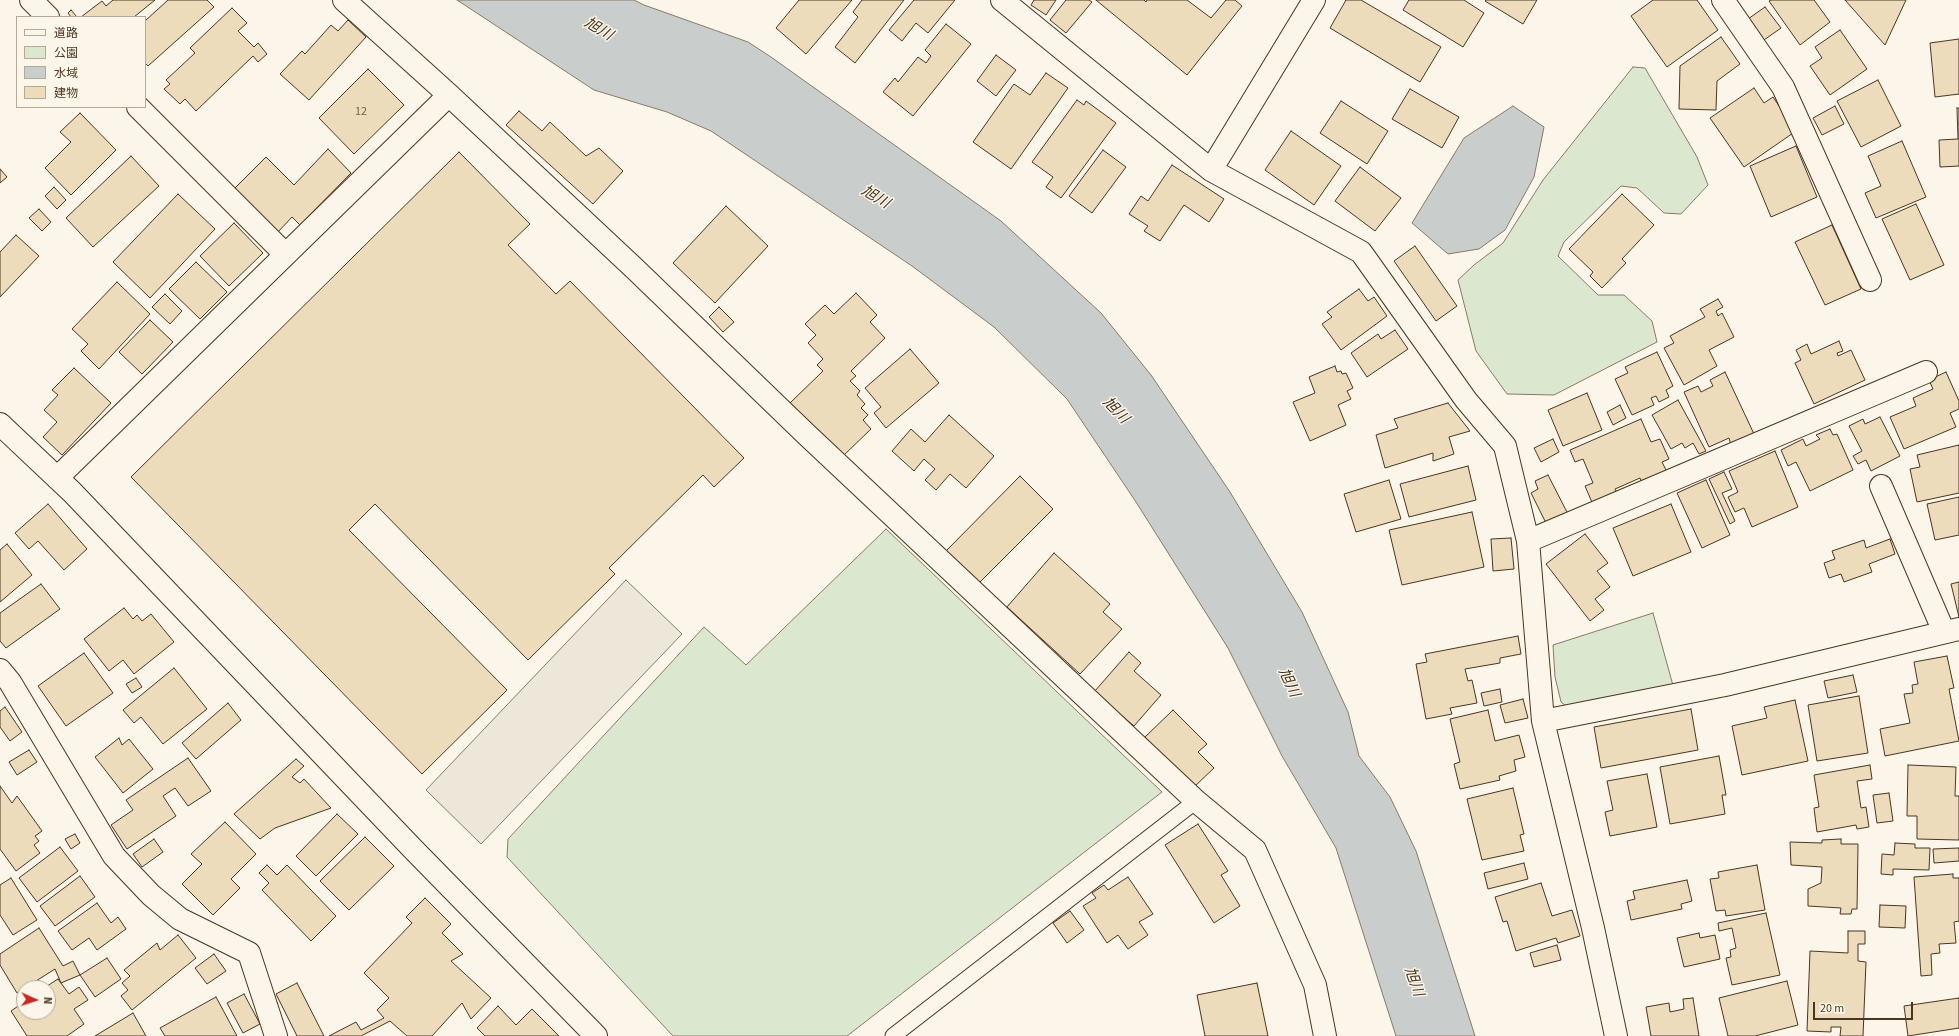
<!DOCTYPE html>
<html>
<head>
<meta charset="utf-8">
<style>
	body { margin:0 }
	#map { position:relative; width:1959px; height:1036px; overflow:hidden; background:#fbf6e9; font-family:"Source Sans 3","Noto Sans JP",sans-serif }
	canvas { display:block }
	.legend { position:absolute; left:16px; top:16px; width:130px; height:92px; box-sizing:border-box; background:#fbf6e9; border:1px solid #b4a999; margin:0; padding:5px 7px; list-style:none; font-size:12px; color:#4a3520 }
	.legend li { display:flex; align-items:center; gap:8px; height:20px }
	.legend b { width:20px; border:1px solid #b4a999 }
	.north { position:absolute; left:16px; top:980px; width:40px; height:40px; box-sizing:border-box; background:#fbf6e9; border:1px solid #b4a999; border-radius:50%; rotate:93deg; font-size:11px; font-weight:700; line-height:16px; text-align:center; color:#4a3520 }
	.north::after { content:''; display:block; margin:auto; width:14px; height:18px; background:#c62828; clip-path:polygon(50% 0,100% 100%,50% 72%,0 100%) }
	.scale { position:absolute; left:1813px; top:1002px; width:100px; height:18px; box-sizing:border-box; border:2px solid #4a3520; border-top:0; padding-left:5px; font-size:12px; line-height:14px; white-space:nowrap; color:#4a3520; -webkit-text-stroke:3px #fbf6e9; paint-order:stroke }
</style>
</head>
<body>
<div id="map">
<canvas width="1959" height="1036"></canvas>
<ul class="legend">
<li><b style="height:5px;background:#fbf6e9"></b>道路</li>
<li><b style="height:11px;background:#dce7d0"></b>公園</li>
<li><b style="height:11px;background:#c9cecd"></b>水域</li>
<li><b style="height:11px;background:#ecdcbc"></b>建物</li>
</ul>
<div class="north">N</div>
<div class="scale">20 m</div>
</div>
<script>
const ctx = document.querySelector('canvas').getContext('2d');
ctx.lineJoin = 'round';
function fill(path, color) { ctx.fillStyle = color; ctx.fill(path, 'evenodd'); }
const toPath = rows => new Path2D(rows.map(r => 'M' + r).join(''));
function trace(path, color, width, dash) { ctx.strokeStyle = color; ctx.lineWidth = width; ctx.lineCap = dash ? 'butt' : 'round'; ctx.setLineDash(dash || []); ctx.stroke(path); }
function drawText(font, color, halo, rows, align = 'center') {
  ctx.font = font + ' "Source Sans 3","Noto Sans JP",sans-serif'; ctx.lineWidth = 3; ctx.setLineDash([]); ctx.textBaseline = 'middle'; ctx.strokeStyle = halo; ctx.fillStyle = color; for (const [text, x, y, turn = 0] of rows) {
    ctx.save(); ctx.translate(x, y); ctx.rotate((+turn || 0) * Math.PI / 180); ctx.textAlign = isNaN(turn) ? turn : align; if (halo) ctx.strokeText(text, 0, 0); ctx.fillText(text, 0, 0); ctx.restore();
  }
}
const green = toPath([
	[1633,67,1645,68,1697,157,1708,185,1681,214,1664,213,1637,188,1621,186,1564,242,1558,256,1598,295,1624,295,1652,321,1657,342,1554,395,1507,394,1476,351,1458,280,1474,265,1503,243,1543,180,1633,67],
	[886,529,1162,792,847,1036,673,1036,507,857,508,839,704,627,746,665,886,529],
	[1653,613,1674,689,1571,710,1561,702,1555,677,1553,645,1653,613]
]);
const parking = toPath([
	[626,580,682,634,481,844,426,790,626,580]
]);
const water = toPath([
	[457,0,634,0,644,5,748,42,771,57,1001,221,1101,313,1151,375,1230,492,1302,612,1348,712,1359,756,1390,797,1416,851,1475,1036,1396,1036,1336,848,1282,756,1228,648,1136,502,1067,399,994,327,912,266,711,131,667,112,594,90,457,0],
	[1513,106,1544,127,1534,177,1505,230,1479,249,1448,254,1412,223,1464,138,1513,106]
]);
const building = toPath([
	[113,0,155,0,134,17,81,17,102,1,106,6,113,0],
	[168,0,207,0,214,7,148,66,145,63,145,21,168,0],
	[799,0,852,0,806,54,776,28,799,0],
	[862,0,904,0,855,63,835,47,858,17,853,12,862,0],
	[914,0,955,0,928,33,916,23,902,41,889,30,914,0],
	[1034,0,1056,0,1046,15,1031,5,1034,0],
	[1066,0,1089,0,1092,2,1066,33,1050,20,1066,0],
	[1096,0,1144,0,1146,2,1147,0,1187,0,1211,18,1226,0,1235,0,1242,6,1187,75,1096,0],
	[1346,0,1361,0,1441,47,1420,82,1330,28,1346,0],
	[1409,0,1464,0,1484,13,1463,47,1403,10,1409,0],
	[1486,0,1537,0,1523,24,1485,1,1486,0],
	[1653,0,1697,0,1718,30,1667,67,1631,16,1653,0],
	[1771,0,1814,0,1830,22,1800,45,1769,1,1771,0],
	[1845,0,1906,0,1885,45,1845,0],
	[1765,7,1781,28,1764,40,1748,19,1765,7],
	[232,8,247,23,238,31,254,47,258,43,267,54,258,62,253,56,196,111,185,99,180,104,164,89,170,84,166,80,195,53,190,48,232,8],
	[71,10,77,17,71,17,68,13,71,10],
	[348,20,366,37,309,100,280,74,302,51,305,54,331,25,338,31,348,20],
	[946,24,971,44,913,116,883,92,895,78,898,82,918,57,926,63,931,56,925,50,946,24],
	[1840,30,1867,69,1830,95,1810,66,1822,58,1815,47,1840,30],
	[1721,37,1740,64,1717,81,1716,110,1679,109,1680,66,1721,37],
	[1959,39,1959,94,1935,97,1930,43,1959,39],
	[996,55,1016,70,996,96,977,81,996,55],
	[368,69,404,105,354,154,319,118,368,69],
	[1046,73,1068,88,1011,169,973,142,1014,84,1030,95,1046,73],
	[1878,80,1901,126,1861,147,1837,101,1878,80],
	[1754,88,1764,103,1773,97,1796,131,1744,167,1710,118,1754,88],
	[1410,89,1459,117,1442,148,1392,119,1410,89],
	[1077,100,1084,105,1086,101,1116,123,1061,198,1046,187,1053,177,1032,162,1077,100],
	[1341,101,1388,131,1367,164,1320,133,1341,101],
	[1835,106,1844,124,1822,135,1813,118,1835,106],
	[1957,108,1959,108,1959,166,1940,167,1939,140,1958,139,1957,108],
	[519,111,542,131,550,122,586,156,599,148,623,171,593,204,506,125,519,111],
	[80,113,116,150,71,195,45,168,71,142,60,132,80,113],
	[1291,131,1341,166,1314,205,1265,170,1291,131],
	[1902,141,1926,197,1876,218,1865,193,1881,186,1868,156,1902,141],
	[1796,146,1817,197,1771,217,1750,166,1796,146],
	[328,149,351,173,300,225,292,217,278,232,235,188,266,157,294,185,328,149],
	[1103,150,1126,167,1092,213,1069,196,1103,150],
	[459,152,530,224,508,245,556,294,570,281,744,458,714,487,703,475,609,568,615,574,528,660,375,504,349,530,507,690,422,774,131,477,459,152],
	[131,156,159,186,93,247,66,218,131,156],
	[1172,165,1224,199,1209,222,1184,205,1160,241,1144,231,1148,226,1129,214,1141,196,1148,201,1172,165],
	[1360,167,1401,198,1375,231,1335,201,1360,167],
	[0,169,7,177,0,183,0,169],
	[54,187,66,200,57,209,45,196,54,187],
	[178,194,215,229,150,298,113,262,178,194],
	[1622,194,1654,225,1622,259,1626,263,1602,288,1590,276,1593,272,1569,249,1622,194],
	[1916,204,1944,265,1910,280,1882,219,1916,204],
	[726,206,768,246,715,303,673,263,726,206],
	[39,209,51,222,42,231,29,218,39,209],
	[234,223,263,253,229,286,200,256,234,223],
	[1832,225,1861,289,1825,305,1795,242,1832,225],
	[16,235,39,256,0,297,0,252,16,235],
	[1415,246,1457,306,1436,321,1394,261,1415,246],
	[196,262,227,292,200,319,169,289,196,262],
	[117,282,150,314,99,369,81,351,88,344,72,329,117,282],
	[1359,289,1368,301,1374,297,1387,316,1341,350,1322,324,1332,317,1327,312,1359,289],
	[856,293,877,315,870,322,885,338,851,371,856,376,850,381,860,391,857,395,865,404,861,408,868,415,863,420,871,429,843,456,790,403,823,371,817,365,823,359,808,343,816,335,805,324,825,305,834,314,856,293],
	[165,294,182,311,170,324,152,307,165,294],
	[1718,299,1723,307,1716,311,1718,316,1722,313,1734,337,1709,350,1717,366,1684,385,1664,348,1674,343,1670,336,1705,317,1700,309,1718,299],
	[719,307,734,322,723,332,709,317,719,307],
	[150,320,173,342,142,374,119,352,150,320],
	[1395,330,1408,349,1367,377,1351,353,1378,334,1381,339,1395,330],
	[1839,341,1843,351,1837,353,1838,356,1851,350,1865,380,1814,404,1795,363,1801,360,1796,350,1807,344,1811,354,1839,341],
	[910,349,939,383,886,428,874,413,881,407,865,388,910,349],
	[1657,352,1673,386,1666,390,1669,397,1659,402,1656,396,1651,398,1654,405,1632,415,1615,379,1628,373,1625,367,1657,352],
	[1335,366,1337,372,1341,371,1342,374,1346,373,1353,388,1347,391,1351,399,1338,405,1346,425,1310,441,1293,402,1315,393,1309,377,1335,366],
	[74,368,111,403,62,455,43,437,57,422,44,410,58,395,52,390,74,368],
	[1725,372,1754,434,1731,445,1729,438,1709,447,1684,392,1698,386,1701,392,1713,386,1710,380,1725,372],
	[1946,372,1959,401,1959,409,1950,413,1956,427,1904,449,1890,417,1916,406,1913,398,1933,389,1929,380,1946,372],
	[1587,393,1602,430,1563,446,1548,410,1587,393],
	[1678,400,1706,451,1699,454,1693,443,1685,448,1682,443,1671,449,1652,415,1678,400],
	[1448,403,1470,431,1449,437,1454,454,1433,461,1433,453,1385,468,1376,435,1398,428,1394,419,1448,403],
	[1620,405,1626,418,1613,425,1607,412,1620,405],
	[949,415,994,456,966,488,950,474,936,490,925,480,935,469,924,459,914,471,892,451,911,429,925,442,949,415],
	[1880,417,1900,456,1871,471,1866,460,1858,464,1853,456,1862,451,1849,426,1863,419,1865,424,1880,417],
	[1641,419,1651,442,1660,439,1669,459,1662,462,1668,474,1643,485,1640,478,1615,489,1619,496,1594,507,1585,486,1593,483,1583,459,1575,462,1570,450,1641,419],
	[1830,429,1833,435,1837,434,1853,470,1810,491,1796,462,1788,466,1781,450,1803,439,1806,446,1820,439,1816,435,1830,429],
	[1553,439,1559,452,1541,462,1534,448,1553,439],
	[1959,445,1959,493,1917,502,1910,469,1920,467,1917,455,1959,445],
	[1775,451,1798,507,1752,527,1744,508,1735,512,1728,497,1738,492,1729,471,1775,451],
	[1468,466,1476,500,1409,517,1400,484,1468,466],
	[1724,472,1732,489,1722,493,1735,521,1730,524,1709,479,1724,472],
	[1548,475,1569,516,1548,527,1531,493,1538,489,1535,481,1548,475],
	[1020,476,1053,509,979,583,946,551,1020,476],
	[1389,480,1401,519,1356,532,1344,494,1389,480],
	[1706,480,1730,535,1702,548,1677,493,1706,480],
	[1959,497,1959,535,1935,540,1927,504,1959,497],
	[48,504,87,549,64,570,38,541,29,549,15,533,48,504],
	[1671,504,1691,552,1633,576,1613,528,1671,504],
	[1472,512,1484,567,1402,585,1389,530,1472,512],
	[1585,534,1608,563,1597,571,1610,587,1595,599,1604,610,1590,621,1546,564,1585,534],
	[1511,538,1514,569,1493,571,1491,539,1511,538],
	[1890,539,1895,554,1869,564,1872,572,1844,582,1841,574,1829,578,1824,563,1835,559,1832,551,1864,540,1866,548,1890,539],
	[7,544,32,575,0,602,0,550,7,544],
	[1054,553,1110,604,1103,612,1122,629,1080,674,1007,607,1054,553],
	[1959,582,1959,617,1951,584,1959,582],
	[41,584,60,609,6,648,0,641,0,613,41,584],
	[124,608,133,619,137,615,142,621,151,614,174,642,134,674,123,660,109,671,84,639,124,608],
	[1518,636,1521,654,1500,658,1500,663,1465,669,1468,681,1472,680,1477,703,1450,708,1452,714,1426,719,1416,664,1427,662,1425,654,1518,636],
	[1129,652,1141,663,1134,671,1161,695,1134,726,1094,692,1129,652],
	[84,653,113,693,66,726,38,686,84,653],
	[1947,656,1954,688,1949,689,1959,741,1885,756,1880,729,1910,723,1904,694,1913,693,1912,685,1918,684,1914,662,1947,656],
	[174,668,207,709,163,744,141,717,134,723,123,710,174,668],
	[1853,675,1857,692,1828,698,1824,681,1853,675],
	[136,678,142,687,132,693,126,684,136,678],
	[1500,689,1502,702,1484,706,1481,693,1500,689],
	[1859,696,1868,753,1817,761,1808,705,1859,696],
	[1523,699,1528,718,1505,723,1500,705,1523,699],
	[1795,700,1808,761,1742,775,1732,726,1767,718,1764,707,1795,700],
	[228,703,241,720,196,759,182,743,228,703],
	[5,707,22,732,10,741,0,727,0,711,5,707],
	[1691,709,1698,750,1601,768,1594,727,1691,709],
	[1173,710,1207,744,1198,752,1214,768,1194,787,1145,737,1173,710],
	[1488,710,1495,741,1519,735,1525,757,1514,760,1516,771,1499,776,1500,780,1460,789,1454,764,1460,762,1450,719,1488,710],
	[119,738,122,745,129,739,153,769,123,793,95,757,119,738],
	[29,750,37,762,17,775,9,762,29,750],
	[1719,756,1726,795,1722,795,1725,814,1670,824,1660,767,1719,756],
	[188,758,211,791,188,806,175,788,163,796,176,816,127,849,111,825,133,810,126,800,188,758],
	[296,759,304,766,292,777,300,783,304,779,331,808,275,828,260,839,234,814,296,759],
	[1870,765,1872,779,1857,781,1861,808,1866,807,1869,827,1857,829,1856,825,1817,832,1814,808,1819,807,1814,775,1870,765],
	[1908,765,1956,767,1955,796,1959,796,1959,840,1917,839,1917,816,1907,816,1908,765],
	[1647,774,1657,827,1610,836,1605,812,1613,810,1607,781,1647,774],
	[0,786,12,803,17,796,42,831,35,836,39,841,34,845,40,853,16,871,0,849,0,786],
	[1513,788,1524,834,1520,835,1524,851,1482,860,1467,799,1513,788],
	[1889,793,1893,821,1877,823,1873,795,1889,793],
	[337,814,358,834,316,876,296,856,337,814],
	[225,822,256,854,231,879,240,888,213,915,182,884,202,864,191,854,225,822],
	[1198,824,1228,871,1221,875,1240,906,1214,923,1165,845,1198,824],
	[75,834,80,843,71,849,65,839,75,834],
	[365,837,394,866,349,910,320,881,365,837],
	[154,839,163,852,142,867,133,854,154,839],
	[1841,839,1841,844,1858,844,1857,909,1852,909,1851,914,1840,914,1841,908,1808,906,1808,889,1821,883,1822,867,1791,865,1790,842,1822,843,1822,840,1841,839],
	[1895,843,1915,844,1915,848,1930,848,1929,870,1893,869,1893,875,1881,874,1882,854,1894,855,1895,843],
	[60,847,78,871,37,902,19,878,60,847],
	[1959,848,1959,861,1934,863,1933,849,1959,848],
	[1524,863,1528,879,1488,889,1484,873,1524,863],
	[267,865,277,875,287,865,336,916,311,941,262,890,269,883,259,873,267,865],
	[1757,865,1765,910,1726,916,1725,910,1716,911,1710,879,1719,878,1718,872,1757,865],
	[1953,874,1953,878,1959,878,1959,921,1954,922,1956,943,1939,944,1940,953,1931,954,1932,975,1921,976,1914,877,1953,874],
	[80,876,95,897,55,926,40,906,80,876],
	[1128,877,1153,914,1139,922,1148,935,1128,949,1118,935,1107,943,1083,906,1096,898,1092,893,1104,885,1108,890,1128,877],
	[11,878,37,920,13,935,0,915,0,885,11,878],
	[1687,880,1692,901,1681,904,1682,909,1631,920,1627,901,1635,899,1633,891,1687,880],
	[1541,883,1552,916,1572,910,1580,936,1558,943,1556,938,1516,951,1507,921,1503,922,1495,897,1541,883],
	[425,898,451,924,442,933,463,954,451,961,491,998,471,1019,462,1003,432,1036,407,1036,390,1021,361,1036,329,1036,356,1022,361,1030,384,1018,377,1010,389,998,364,973,412,923,406,917,425,898],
	[97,903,111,923,118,917,126,929,97,950,89,938,72,950,58,931,97,903],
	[1880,905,1906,906,1905,928,1879,927,1880,905],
	[1070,911,1084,930,1067,943,1053,923,1070,911],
	[1766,913,1780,975,1732,985,1726,958,1731,957,1730,950,1736,948,1732,928,1719,931,1718,923,1766,913],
	[39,928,63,966,73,961,80,975,61,983,55,969,17,993,0,965,0,954,39,928],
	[1848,931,1865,931,1865,944,1858,944,1858,961,1866,962,1863,1036,1840,1036,1841,1027,1831,1027,1831,1032,1807,1031,1810,951,1848,953,1848,931],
	[1699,933,1700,938,1715,935,1720,959,1684,967,1677,938,1699,933],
	[178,935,196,958,132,1010,121,996,128,990,122,983,130,976,124,970,157,943,160,950,178,935],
	[1557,945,1561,960,1534,967,1530,953,1557,945],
	[214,954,226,971,207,984,195,968,214,954],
	[107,958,121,979,95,997,80,975,107,958],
	[58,979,69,994,79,987,88,1000,74,1009,84,1024,67,1036,27,1036,11,1011,24,1002,24,1012,48,1012,48,988,44,988,58,979],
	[1787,981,1798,1025,1755,1036,1728,1036,1719,998,1787,981],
	[297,983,324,1036,297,1036,276,994,297,983],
	[1257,983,1268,1036,1205,1036,1197,995,1257,983],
	[244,994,260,1024,243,1033,227,1003,244,994],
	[216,997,237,1036,165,1036,160,1028,216,997],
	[1693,998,1699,1036,1651,1036,1646,1007,1669,1003,1670,1012,1684,1009,1683,999,1693,998],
	[1959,998,1959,1028,1908,1036,1904,1006,1959,998],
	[498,1006,516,1025,532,1009,559,1036,485,1036,477,1028,498,1006],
	[133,1013,146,1036,95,1036,133,1013]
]);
const service = toPath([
	[893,1036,1196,801]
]);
const minor = toPath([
	[31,0,48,17],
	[344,0,449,95,634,268,807,435,1196,801,1255,850,1315,985,1325,1036],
	[1002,0,1211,170,1361,252,1466,400,1505,446,1528,541,1543,721,1593,928,1616,1036],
	[1723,0,1783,87,1870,280],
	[138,107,285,254],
	[1211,170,1314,0],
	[0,424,72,492,412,848,596,1036],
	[57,478,449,95],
	[1881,486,1944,632],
	[1528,541,1926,372],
	[0,670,10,682,114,856,151,895,180,919,249,953,276,1036],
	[1543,721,1725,685,1959,629]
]);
const numberNames = [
	["12",361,112]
];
const waterNames = [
	["旭川",598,30,31],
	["旭川",875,198,31],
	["旭川",1115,411,46],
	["旭川",1288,683,65],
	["旭川",1413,982,71]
];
fill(green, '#dce7d0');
trace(green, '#887966', 1);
fill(parking, '#ede7d9');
trace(parking, '#887966', 1);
fill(water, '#c9cecd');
trace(water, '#887966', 1);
fill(building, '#ecdcbc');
trace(building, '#4a3520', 1);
trace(service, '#4a3520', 17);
trace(minor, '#4a3520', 24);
trace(service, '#fbf6e9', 15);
trace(minor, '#fbf6e9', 22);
drawText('12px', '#725f47', null, numberNames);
drawText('italic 15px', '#4a3520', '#fbf6e9', waterNames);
</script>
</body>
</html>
